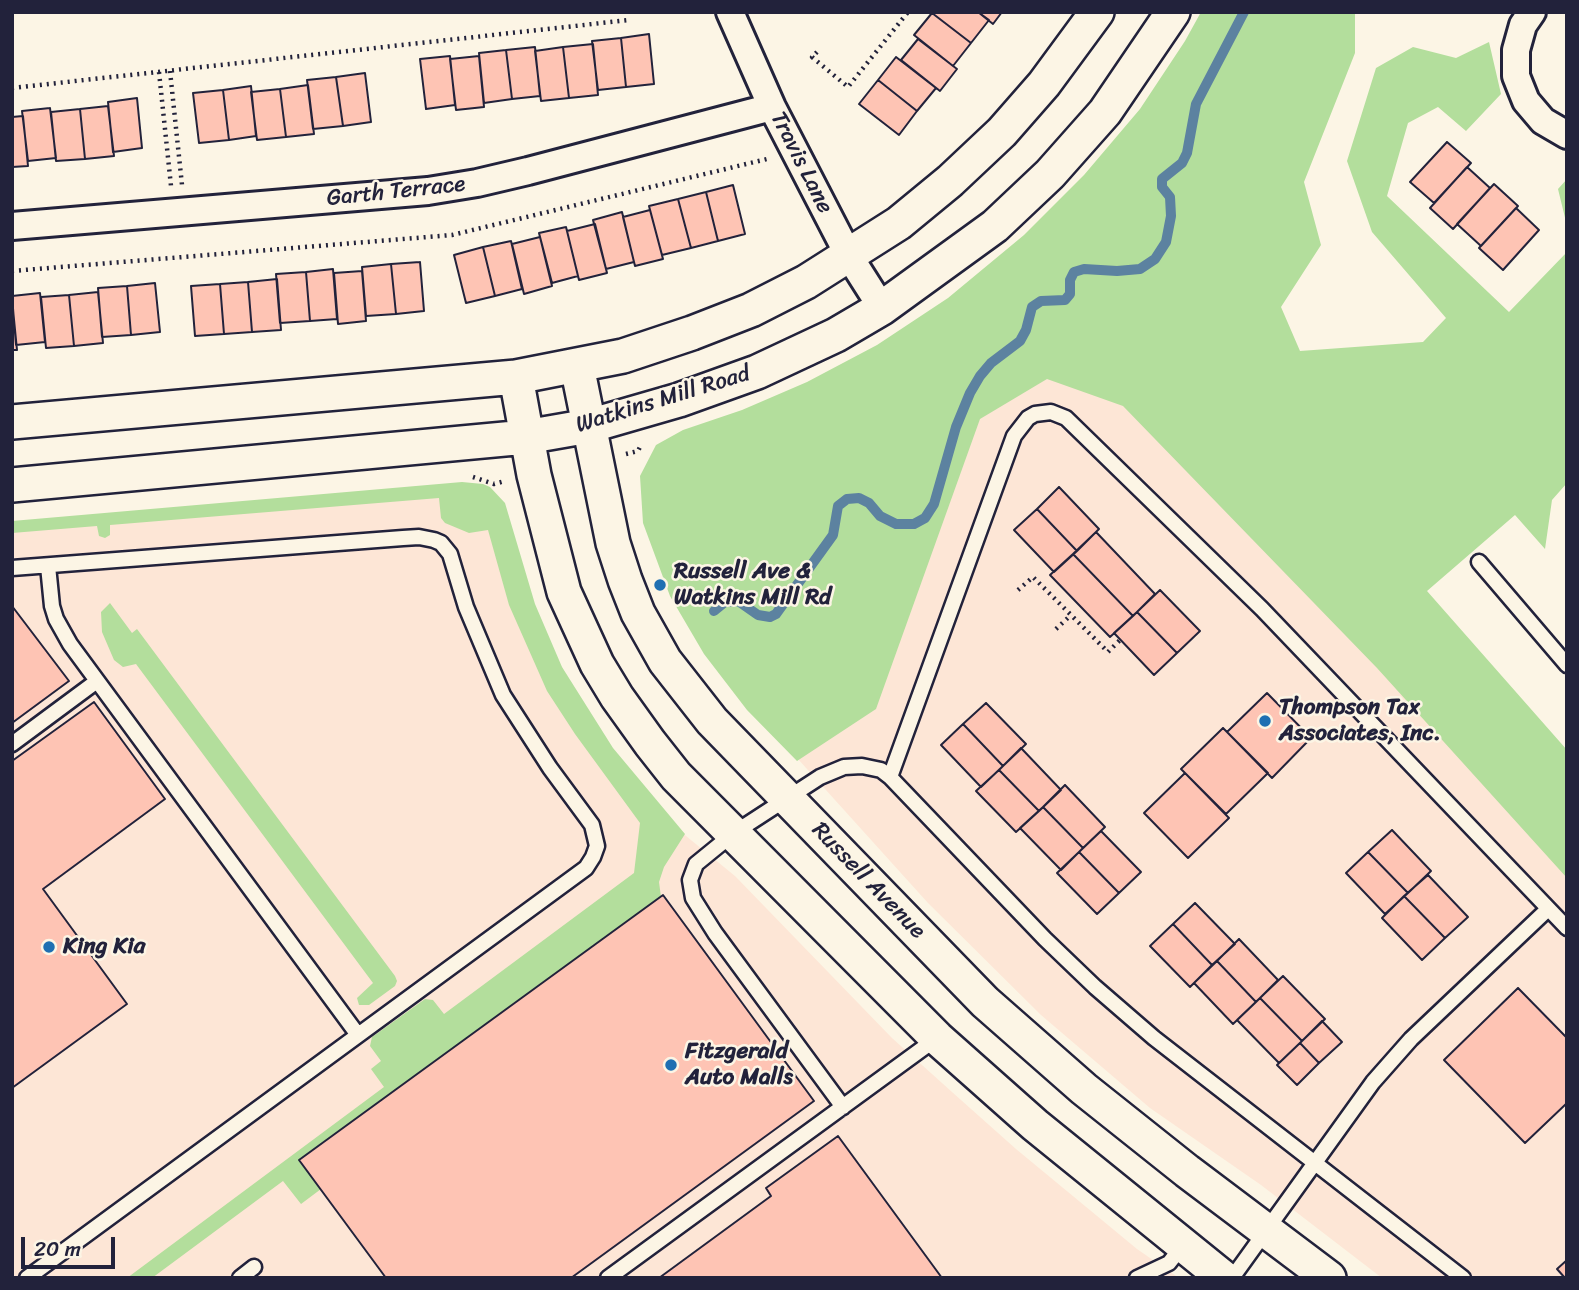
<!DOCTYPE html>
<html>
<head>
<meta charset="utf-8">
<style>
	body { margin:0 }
	#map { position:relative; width:1579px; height:1290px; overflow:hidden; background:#fcf5e5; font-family:Sriracha,sans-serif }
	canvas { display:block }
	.frame { position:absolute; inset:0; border:14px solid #22223b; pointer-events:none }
	.scale { position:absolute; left:21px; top:1237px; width:94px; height:32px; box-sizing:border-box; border:4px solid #22223b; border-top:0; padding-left:9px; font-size:21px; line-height:24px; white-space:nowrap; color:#22223b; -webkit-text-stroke:5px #fcf5e5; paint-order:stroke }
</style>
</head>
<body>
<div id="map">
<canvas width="1579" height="1290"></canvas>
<div class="frame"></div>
<div class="scale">20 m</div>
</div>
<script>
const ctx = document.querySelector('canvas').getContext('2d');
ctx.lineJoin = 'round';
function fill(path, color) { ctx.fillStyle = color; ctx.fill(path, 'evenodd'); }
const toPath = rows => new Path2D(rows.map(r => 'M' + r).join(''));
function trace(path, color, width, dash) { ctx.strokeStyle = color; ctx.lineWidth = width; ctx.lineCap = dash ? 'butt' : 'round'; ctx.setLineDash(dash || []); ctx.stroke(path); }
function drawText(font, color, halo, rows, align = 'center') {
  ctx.font = font + ' Sriracha,sans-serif'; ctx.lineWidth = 5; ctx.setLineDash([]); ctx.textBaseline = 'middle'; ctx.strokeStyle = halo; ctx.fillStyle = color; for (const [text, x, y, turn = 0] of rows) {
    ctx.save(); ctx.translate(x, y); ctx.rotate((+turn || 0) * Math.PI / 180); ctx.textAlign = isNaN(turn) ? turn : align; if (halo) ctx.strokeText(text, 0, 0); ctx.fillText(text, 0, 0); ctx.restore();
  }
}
const built = toPath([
	[1027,238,1567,814,1567,1278,1382,1278,1261,1185,1150,1108,1041,1015,928,903,779,738,781,397,887,342,951,300],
	[472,486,545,637,604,742,675,827,735,876,892,1038,952,1092,1016,1149,1137,1249,1179,1278,12,1278,12,524]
]);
const green = toPath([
	[1201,12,1355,12,1355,53,1304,182,1321,245,1281,307,1300,351,1423,342,1446,318,1372,232,1347,161,1376,68,1413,47,1456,58,1489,42,1501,94,1466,131,1438,107,1408,123,1387,196,1509,312,1567,252,1567,483,1552,500,1545,549,1515,515,1427,591,1567,750,1567,878,1377,668,1123,406,1047,379,980,419,876,709,797,761,747,710,704,654,670,596,643,523,640,476,656,445,683,430,742,410,807,382,877,345,948,298,1024,235,1084,175,1140,109,1185,41],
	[1567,179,1567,226,1558,189],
	[462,482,483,484,490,487,505,503,535,604,562,667,613,748,685,834,664,867,659,882,661,897,300,1159,321,1189,301,1204,283,1181,152,1278,127,1278,384,1087,371,1069,381,1061,370,1046,372,1037,425,999,433,1000,444,1014,634,873,640,823,575,734,547,691,509,605,488,530,469,533,445,523,441,518,439,498,110,525,110,535,105,538,99,536,97,526,12,533,12,521],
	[110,603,132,633,137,629,395,976,397,981,395,986,369,1005,359,1005,357,998,373,983,136,664,123,667,114,660,102,632,101,612]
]);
const stream = toPath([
	[714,611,725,602,738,601,758,615,770,617,776,614,833,535,838,506,847,499,859,498,869,503,880,516,896,524,914,524,925,518,934,504,956,427,970,393,980,376,991,363,1020,341,1026,330,1032,307,1041,301,1065,300,1070,294,1070,280,1074,272,1084,269,1117,271,1140,269,1155,259,1166,242,1171,216,1170,197,1162,187,1162,179,1182,163,1187,153,1196,104,1244,12]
]);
const building = toPath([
	[978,12,989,20,971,43,932,13,978,12],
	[978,12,1002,12,993,24,978,12],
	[932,13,971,43,953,66,914,35,932,13],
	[649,34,654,84,626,87,621,38,649,34],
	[621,38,626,87,598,90,592,41,621,38],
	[918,39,957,69,940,91,901,60,918,39],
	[593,44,598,95,569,98,563,47,593,44],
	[535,47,540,96,512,99,506,50,535,47],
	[563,47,569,98,541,101,535,51,563,47],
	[506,50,512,99,484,103,479,53,506,50],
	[450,56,455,105,426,109,420,59,450,56],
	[479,56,484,107,456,110,450,59,479,56],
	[896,57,936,88,917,111,878,80,896,57],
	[365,73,371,122,343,126,336,77,365,73],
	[336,77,343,126,313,129,307,80,336,77],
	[878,80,917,111,899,135,859,104,878,80],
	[308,85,314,134,286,137,280,89,308,85],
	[251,86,256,136,229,140,223,90,251,86],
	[280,89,286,137,257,140,251,92,280,89],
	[223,90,229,140,199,143,193,93,223,90],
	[137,98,142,148,113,152,108,102,137,98],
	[108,106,114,156,85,159,80,109,108,106],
	[50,108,56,158,28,161,22,111,50,108],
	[80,109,85,159,56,161,51,112,80,109],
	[23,116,28,166,12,167,12,117,23,116],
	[1447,142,1471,163,1434,203,1410,182,1447,142],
	[1467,167,1490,188,1453,229,1430,208,1467,167],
	[1494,184,1518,206,1481,246,1457,224,1494,184],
	[733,185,745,234,718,241,706,192,733,185],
	[706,192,718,241,691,248,678,199,706,192],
	[678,199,691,248,662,255,649,206,678,199],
	[1516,208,1539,230,1503,270,1479,248,1516,208],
	[650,210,663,259,635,266,623,217,650,210],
	[622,212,634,262,606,269,593,220,622,212],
	[595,224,607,273,579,280,567,231,595,224],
	[566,227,578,276,552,283,539,233,566,227],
	[540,237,552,286,524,294,512,244,540,237],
	[511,241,522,289,495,296,483,247,511,241],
	[483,247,495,296,466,303,454,255,483,247],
	[420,262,424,311,396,314,391,264,420,262],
	[391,264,396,314,366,316,362,267,391,264],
	[333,269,337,319,310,321,306,272,333,269],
	[362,271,366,321,338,324,334,273,362,271],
	[306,272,310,321,280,323,276,274,306,272],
	[277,279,281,330,252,332,248,282,277,279],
	[248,282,252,332,224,334,220,284,248,282],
	[155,283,160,332,131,335,127,286,155,283],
	[220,284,224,334,195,336,191,286,220,284],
	[127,286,131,335,102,337,98,288,127,286],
	[98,292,103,343,74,346,69,295,98,292],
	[40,293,45,342,16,345,12,296,40,293],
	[69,295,74,346,46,348,41,297,69,295],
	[12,299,17,350,12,350,12,299],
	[1059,487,1099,529,1077,551,1037,509,1059,487],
	[1037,509,1077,551,1054,572,1014,530,1037,509],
	[1096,532,1155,594,1133,616,1073,554,1096,532],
	[1073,554,1133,616,1110,637,1050,575,1073,554],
	[1160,590,1200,631,1177,653,1137,612,1160,590],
	[12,606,69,681,12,723,12,606],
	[1137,612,1177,653,1154,675,1114,633,1137,612],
	[1267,693,1311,738,1272,778,1227,732,1267,693],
	[94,702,165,799,43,889,127,1004,12,1088,12,761,94,702],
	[986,703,1026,744,1003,766,963,724,986,703],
	[963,724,1003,766,981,787,941,745,963,724],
	[1223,728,1268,773,1226,814,1181,769,1223,728],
	[1021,748,1061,790,1039,811,999,770,1021,748],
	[999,770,1039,811,1016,832,976,791,999,770],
	[1185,773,1229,818,1188,858,1144,813,1185,773],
	[1065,785,1105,827,1083,848,1043,807,1065,785],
	[1043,807,1083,848,1061,870,1020,828,1043,807],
	[1392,830,1431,871,1408,893,1368,852,1392,830],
	[1101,831,1141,872,1119,893,1079,852,1101,831],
	[1079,852,1119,893,1097,914,1057,873,1079,852],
	[1368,852,1408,893,1385,914,1346,873,1368,852],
	[1428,875,1468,917,1445,938,1404,896,1428,875],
	[663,895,814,1101,571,1278,386,1278,299,1160,663,895],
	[1404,896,1445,938,1422,960,1382,918,1404,896],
	[1195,903,1235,944,1212,965,1173,924,1195,903],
	[1173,924,1212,965,1190,987,1150,946,1173,924],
	[1239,939,1278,980,1256,1002,1217,961,1239,939],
	[1217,961,1256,1002,1233,1024,1194,983,1217,961],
	[1283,976,1325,1019,1302,1041,1260,998,1283,976],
	[1518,988,1567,1038,1567,1103,1525,1143,1444,1060,1518,988],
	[1260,998,1302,1041,1279,1063,1237,1020,1260,998],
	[1322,1021,1342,1042,1319,1063,1300,1043,1322,1021],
	[1300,1043,1319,1063,1297,1085,1277,1065,1300,1043],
	[838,1136,942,1278,659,1278,771,1196,766,1188,838,1136],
	[1567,1260,1567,1278,1565,1278,1557,1269,1567,1260]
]);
const path = toPath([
	[817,52,812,57,848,87,908,12],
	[170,71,182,185],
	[159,72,171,186],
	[12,88,629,20],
	[12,271,452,235,767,159],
	[626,454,638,451,641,445],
	[473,477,494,484,505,481],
	[1018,590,1033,577,1108,652,1120,640],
	[1056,629,1071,615]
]);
const service = toPath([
	[1479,562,1567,665],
	[48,566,52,606,56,619,70,644,358,1035],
	[12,568,403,538,419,537,434,540,441,543,450,554,466,607,503,695,550,768,592,825,597,846,593,857,586,868,27,1278],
	[12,744,97,681],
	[890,777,1014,436,1028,418,1035,414,1051,412,1066,418,1262,609,1567,928],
	[843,1107,715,933,693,898,690,880,696,864,734,833,820,777,844,767,862,766,881,770,890,777,1045,939,1095,987,1154,1038,1463,1278],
	[240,1278,254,1267],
	[608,1278,937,1038],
	[1137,1278,1169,1263,1183,1245],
	[1232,1278,1373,1082,1411,1039,1548,909]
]);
const minor = toPath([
	[730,12,772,107,849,256,882,308],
	[1532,12,1523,25,1516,50,1516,76,1526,101,1543,121,1567,135],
	[12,226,428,191,477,183,528,171,772,107]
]);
const tertiary = toPath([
	[577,366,613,543,625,580,638,613,665,661,712,721,985,1002,1084,1089,1187,1171,1329,1278],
	[516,377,534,475,564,592,597,664,617,697,650,743,676,776,937,1038,1035,1125,1224,1278],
	[12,422,516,377,623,356,692,333,751,310,806,282,899,223,950,181,1002,132,1044,84,1097,12],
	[12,485,526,437,589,426,679,400,757,372,836,335,882,308,995,226,1050,174,1105,112,1173,12]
]);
const markers = [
	[660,585,7,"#1f6fb2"],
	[1265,721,7,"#1f6fb2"],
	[49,947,7,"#1f6fb2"],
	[671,1065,7,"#1f6fb2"]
];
const streetNames = [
	["Travis Lane",801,163,63],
	["Garth Terrace",396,192,-6],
	["Watkins Mill Road",663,400,-17],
	["Russell Avenue",868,881,46]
];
const poiNames = [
	["Russell Ave &",674,572],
	["Watkins Mill Rd",674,598],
	["Thompson Tax",1279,708],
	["Associates, Inc.",1279,734],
	["King Kia",63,947],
	["Fitzgerald",685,1052],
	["Auto Malls",685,1078]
];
fill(built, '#fde6d6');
fill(green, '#b3de9c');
trace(stream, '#5c82a0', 10);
fill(building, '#fec4b4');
trace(building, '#22223b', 2);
trace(service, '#22223b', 19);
trace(minor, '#22223b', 32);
trace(tertiary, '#22223b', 38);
trace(path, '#22223b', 4.5, [2, 5]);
trace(service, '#fcf5e5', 14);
trace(minor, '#fcf5e5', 26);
trace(tertiary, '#fcf5e5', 33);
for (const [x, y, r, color] of markers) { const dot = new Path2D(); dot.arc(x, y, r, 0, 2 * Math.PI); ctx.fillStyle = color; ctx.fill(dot); trace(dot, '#fcf5e5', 2.5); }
drawText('23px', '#22223b', '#fcf5e5', streetNames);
drawText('bold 23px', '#22223b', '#fcf5e5', poiNames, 'left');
</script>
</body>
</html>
